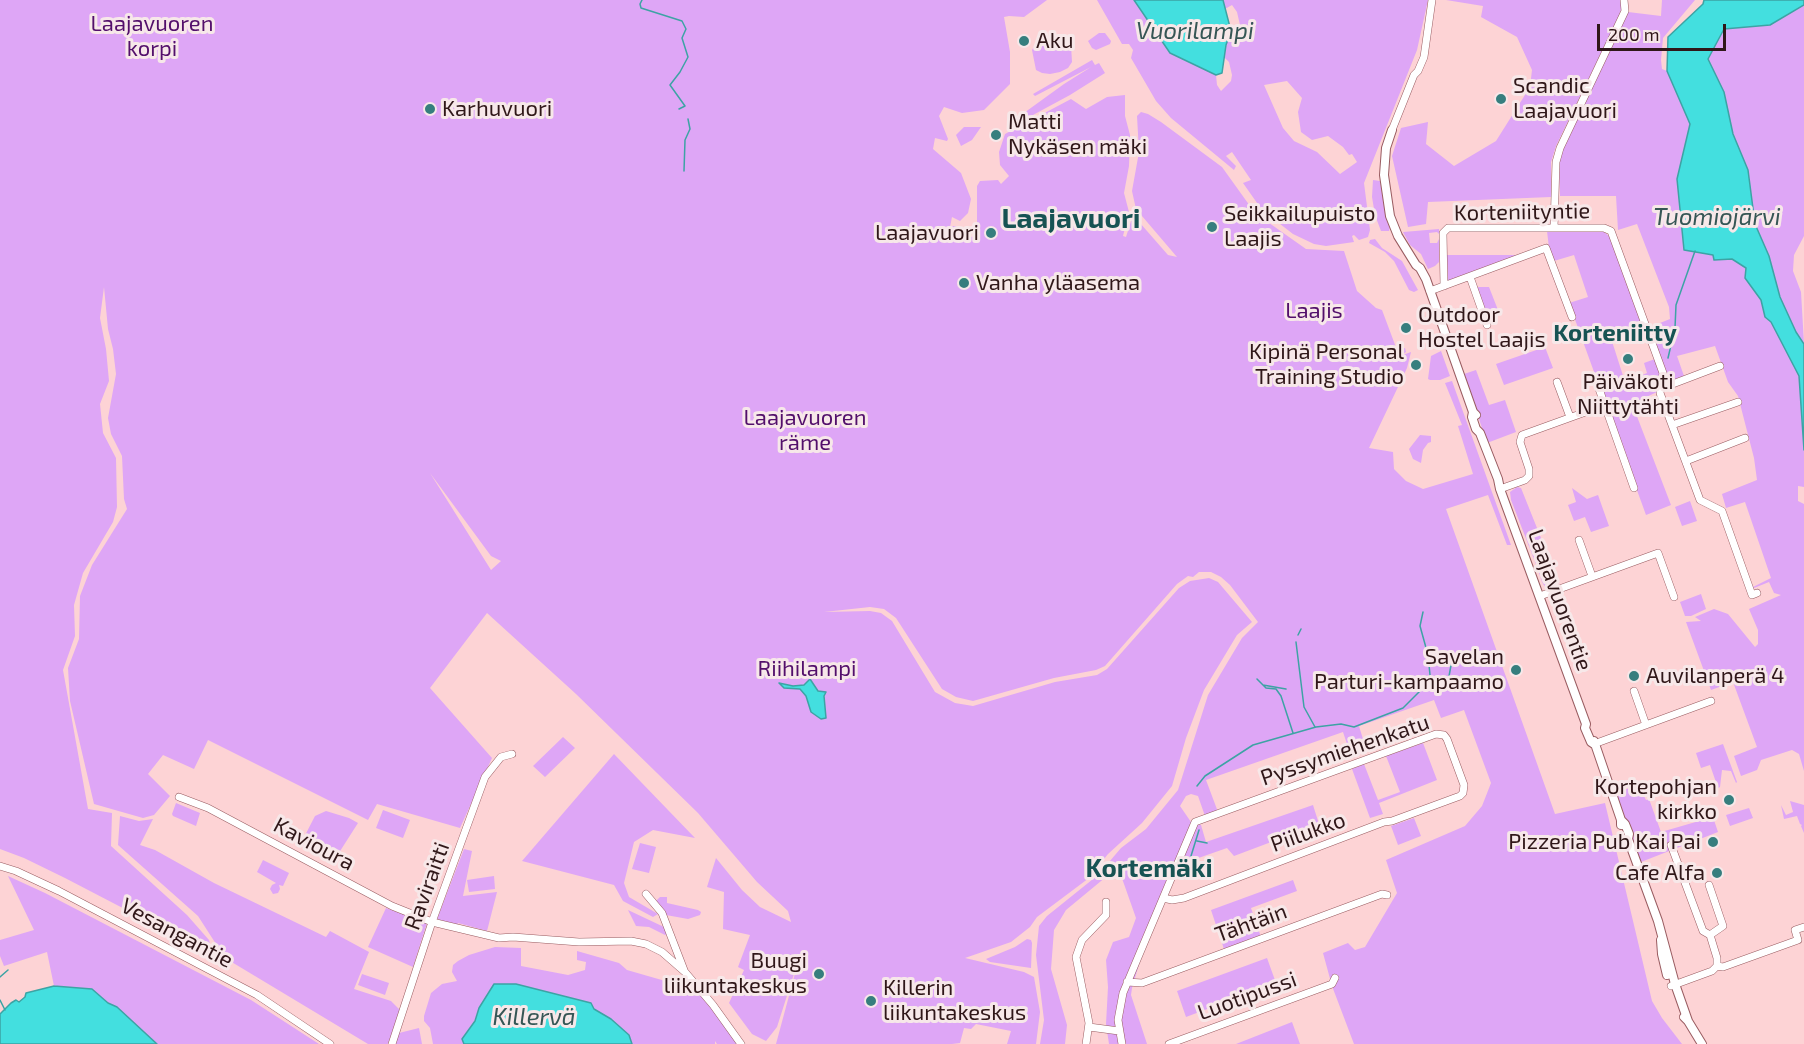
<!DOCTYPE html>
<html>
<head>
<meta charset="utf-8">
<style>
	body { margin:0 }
	#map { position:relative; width:1804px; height:1044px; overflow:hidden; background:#fdd3d5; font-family:"Exo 2",sans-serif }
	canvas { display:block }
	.scale { position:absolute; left:1597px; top:24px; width:129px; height:27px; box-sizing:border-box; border:3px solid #301719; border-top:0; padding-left:8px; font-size:18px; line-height:21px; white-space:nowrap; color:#301719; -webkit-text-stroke:4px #f7e8e9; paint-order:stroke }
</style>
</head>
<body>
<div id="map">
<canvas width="1804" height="1044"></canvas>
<div class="scale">200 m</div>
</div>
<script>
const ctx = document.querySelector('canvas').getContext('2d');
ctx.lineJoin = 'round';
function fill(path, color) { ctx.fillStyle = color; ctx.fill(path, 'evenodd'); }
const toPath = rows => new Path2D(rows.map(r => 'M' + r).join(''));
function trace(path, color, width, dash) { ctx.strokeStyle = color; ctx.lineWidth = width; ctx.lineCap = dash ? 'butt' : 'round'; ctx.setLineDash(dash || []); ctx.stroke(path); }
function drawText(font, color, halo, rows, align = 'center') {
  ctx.font = font + ' "Exo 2",sans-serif'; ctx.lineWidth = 6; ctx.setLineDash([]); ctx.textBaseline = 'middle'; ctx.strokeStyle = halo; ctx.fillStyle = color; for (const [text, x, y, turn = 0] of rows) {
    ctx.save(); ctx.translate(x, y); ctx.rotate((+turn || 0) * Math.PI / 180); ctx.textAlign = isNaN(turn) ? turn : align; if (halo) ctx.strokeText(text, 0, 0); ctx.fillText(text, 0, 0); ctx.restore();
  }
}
const green = toPath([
	[0,0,1047,0,1024,17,1009,16,1004,17,1010,52,1010,84,984,110,962,113,944,107,939,116,948,139,947,141,935,138,933,149,961,173,971,199,968,213,960,221,952,217,950,227,954,226,966,228,966,236,971,237,975,236,977,233,977,186,980,181,998,180,1001,184,1009,176,1000,165,999,152,1005,134,1071,99,1086,109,1107,97,1125,95,1125,116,1130,135,1129,166,1124,193,1129,212,1123,236,1126,237,1133,215,1168,255,1177,257,1136,209,1132,191,1139,152,1137,116,1141,112,1148,114,1161,122,1222,167,1255,213,1306,249,1344,251,1357,291,1376,308,1382,310,1397,350,1405,348,1406,352,1400,356,1411,352,1407,368,1369,448,1393,452,1394,469,1406,481,1423,489,1473,474,1458,426,1462,425,1445,383,1452,381,1511,545,1507,545,1488,495,1446,509,1555,814,1605,803,1652,1001,1662,1018,1682,1044,1354,1044,1332,986,1323,953,1348,943,1355,950,1365,947,1397,893,1386,860,1465,826,1482,806,1491,783,1464,710,1441,718,1434,700,1359,726,1366,749,1348,756,1345,749,1348,747,1343,732,1206,780,1218,812,1205,816,1198,796,1191,794,1186,796,1180,806,1191,822,1201,825,1206,842,1313,805,1319,824,1234,856,1227,848,1187,862,1178,857,1155,911,1132,988,1131,995,1147,1044,1109,1044,1106,1024,1108,987,1106,960,1113,942,1129,937,1136,918,1118,867,1066,910,1054,930,1051,969,1067,1025,1065,1044,1040,1044,1044,1020,1036,955,1039,926,1047,916,1098,875,1121,848,1146,829,1178,790,1208,695,1242,638,1258,622,1230,585,1221,577,1211,572,1199,572,1193,577,1188,576,1177,584,1105,666,1096,670,1054,678,973,701,956,697,942,689,896,618,884,609,870,607,824,612,870,611,881,613,892,621,935,692,955,703,973,706,1055,682,1097,675,1107,669,1179,588,1190,581,1209,578,1218,582,1252,622,1237,635,1204,690,1186,738,1172,786,1142,823,1108,854,1089,878,1037,917,1030,927,1011,942,965,958,1024,972,1034,977,1040,1012,1036,1044,1007,1044,1011,1031,976,1024,971,1029,964,1028,960,1043,952,1044,776,1044,800,955,777,1027,766,1041,752,1034,729,1003,744,970,738,967,750,935,723,929,724,892,707,887,716,858,742,890,760,907,791,922,788,911,757,882,698,813,576,694,487,613,430,688,492,758,460,828,377,804,368,820,208,740,194,769,163,755,148,774,170,796,154,815,143,818,94,804,70,701,68,668,79,639,80,596,92,565,127,509,124,499,122,456,111,434,108,418,116,374,113,349,108,329,104,287,100,318,106,349,109,381,100,404,103,433,116,458,117,507,113,522,83,573,74,605,75,636,63,670,88,809,112,813,111,846,187,915,209,940,213,955,65,878,24,858,0,849],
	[430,473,491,556,501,561,491,570],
	[1097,0,1134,0,1170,53,1216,75,1217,85,1221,91,1231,81,1232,75,1229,62,1224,57,1226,45,1231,31,1240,25,1237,12,1232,5,1225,9,1223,0,1428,0,1417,50,1364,183,1370,230,1368,237,1359,240,1354,235,1352,236,1354,242,1326,246,1314,244,1293,234,1262,210,1243,183,1251,180,1232,152,1226,156,1236,166,1234,170,1171,118,1156,101,1131,58,1133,50,1129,44,1122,44],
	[1287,81,1302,98,1298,112,1301,132,1312,140,1328,136,1343,147,1349,155,1352,154,1357,162,1340,174,1317,152,1294,141,1283,128,1264,85],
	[1446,0,1622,0,1622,4,1620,14,1556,146,1551,162,1551,197,1428,202,1426,224,1408,227,1392,156,1401,128,1428,122,1426,144,1454,166,1496,141,1530,87,1532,70,1517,37,1481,17,1483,6],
	[1662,0,1695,0,1663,38,1661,60,1662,69,1667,71,1690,124,1677,179,1684,250,1713,255,1714,260,1732,259,1746,268,1745,278,1761,300,1765,317,1771,322,1799,376,1804,450,1804,487,1798,486,1798,501,1804,504,1804,771,1799,754,1792,750,1761,760,1757,770,1741,776,1734,756,1757,747,1733,682,1711,690,1686,622,1701,621,1695,617,1714,609,1728,614,1755,647,1758,644,1758,630,1749,609,1781,595,1774,593,1769,582,1754,588,1753,587,1771,578,1745,502,1726,508,1722,494,1757,480,1754,458,1738,396,1728,382,1715,346,1677,356,1684,376,1667,382,1662,376,1653,380,1657,392,1640,400,1633,406,1671,505,1646,515,1569,303,1588,297,1574,255,1554,261,1549,248,1547,231,1603,231,1610,237,1645,329,1670,319,1669,307,1637,224,1618,230,1616,196,1560,196,1559,163,1563,149,1628,12,1661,16],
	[1644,329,1655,359,1644,363,1647,373,1625,382,1610,335,1630,334],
	[1804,5,1804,236,1794,255,1793,271,1801,292,1804,344,1796,332,1780,297,1769,256,1755,224,1748,170,1733,134,1724,92,1708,59,1724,29,1770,25],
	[1099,33,1105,33,1111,41,1110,44,1096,50,1092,48,1088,41],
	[1052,38,1067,40,1071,45,1072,62,1068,68,1060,72,1050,74,1042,73,1036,70,1032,50,1036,43],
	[1092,60,1095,65,1099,63,1105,73,1070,95,1020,122,1017,118,1064,84,1091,67,1035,96,1033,94],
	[964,127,981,127,972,140,961,146,956,135],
	[1373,180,1380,181,1384,206,1390,227,1389,231,1381,231,1375,215,1372,197],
	[1439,229,1439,234,1437,232,1429,233,1430,243,1437,243,1439,239,1439,262,1435,266,1428,269,1421,254,1410,245,1403,232],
	[1375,239,1382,248,1402,261,1418,290,1414,292,1409,290,1394,261,1385,252,1369,243,1370,240],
	[1447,255,1523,255,1448,281],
	[1476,287,1489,287,1498,310,1496,316,1486,316],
	[1545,347,1553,368,1504,385,1496,364],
	[1441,351,1450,376,1440,380,1430,380,1428,379,1431,356],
	[1476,370,1489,405,1505,400,1516,432,1487,443,1464,374],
	[1420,435,1431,436,1431,442,1428,443,1423,450,1421,463,1413,459,1409,449],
	[1517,487,1521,488,1559,583,1555,585,1545,587,1542,582,1537,567,1511,500,1510,492],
	[1572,488,1587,499,1598,495,1609,526,1591,532,1585,517,1574,521,1568,505,1576,502],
	[1690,501,1697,521,1682,526,1675,507],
	[1701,594,1706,609,1691,616,1685,616,1680,602],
	[563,737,575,748,545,777,533,766],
	[1423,743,1437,780,1379,803,1383,814,1370,818,1352,769,1364,764,1378,800,1400,792,1386,756],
	[1723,744,1737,782,1736,783,1731,771,1722,770,1720,787,1718,788,1710,765,1701,768,1696,753],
	[614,754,695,838,653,830,634,842,624,883,629,897,658,914,653,917,623,901,614,885,522,861],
	[1640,785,1641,788,1650,785,1651,790,1643,794,1646,800,1649,799,1661,832,1713,817,1718,832,1641,862,1613,793],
	[1790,801,1804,805,1804,833,1801,826,1802,825,1800,824,1797,816,1784,819,1781,805,1786,815,1793,812],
	[176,803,200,813,196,826,173,816,172,814],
	[1749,808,1753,818,1730,826,1726,815],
	[383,810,410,820,403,838,376,828],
	[326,811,349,818,358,823,335,859,300,845,315,816],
	[120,816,139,821,153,819,140,845,155,850,214,883,326,937,330,931,369,952,354,989,391,1001,400,1010,388,1044,368,1044,225,958,198,916,118,845],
	[1414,818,1421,836,1398,845,1391,826],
	[640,843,656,847,649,873,632,869],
	[464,849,472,851,463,896,497,892,487,931,458,923,457,926,437,919],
	[263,860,289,873,283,886,279,885,280,889,278,893,273,894,270,889,272,885,276,883,257,872],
	[8,876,45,893,251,1000,319,1044,157,1044,117,1007,108,1003,92,989,54,986,47,952,4,966,0,956,0,940,34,930],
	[494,876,495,889,469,892,467,880],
	[1293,880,1297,891,1251,908,1261,937,1225,952,1211,910],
	[660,897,667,897,667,903,698,910,701,912,700,915,688,919,666,915,656,901],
	[386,908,427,923,413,967,368,947],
	[628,910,664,927,667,934,665,935,649,927,636,926],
	[1027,939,1031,940,1032,943,1031,968,990,962,986,959,1015,947],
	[495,947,521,948,521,966,568,975,585,970,586,962,577,960,577,951,619,963,627,970,693,989,703,997,737,1044,717,1044,715,1041,715,1044,632,1044,629,1035,611,1019,594,1009,494,984,479,1008,475,1020,462,1039,464,1044,433,1044,430,1028,424,1021,424,1016,431,993,442,984,457,981,452,972,453,965,458,961,469,955],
	[1267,958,1276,983,1186,1017,1177,991],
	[362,974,389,983,385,995,358,985],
	[1292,1022,1300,1044,1236,1044],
	[419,1028,422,1044,395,1044,399,1033]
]);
const water = toPath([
	[1134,0,1223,0,1231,31,1226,45,1222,73,1216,75,1170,53,1134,0],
	[1704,0,1804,0,1804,5,1770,25,1724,29,1708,59,1724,92,1733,134,1748,170,1755,224,1769,256,1780,297,1796,332,1804,344,1804,450,1799,376,1771,322,1765,317,1761,300,1745,278,1746,268,1732,259,1714,260,1713,255,1684,250,1677,179,1690,124,1667,71,1668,37,1703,4,1704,0],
	[810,679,818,691,826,692,824,696,826,718,821,719,811,712,806,696,800,689,784,688,779,683,793,686,804,685,810,679],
	[494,984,516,984,591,1003,594,1009,611,1019,629,1035,632,1044,464,1044,462,1039,475,1021,479,1008,494,984],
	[54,986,92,989,108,1003,117,1007,157,1044,0,1044,0,1014,11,1003,16,1000,19,1002,25,997,26,993,54,986]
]);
const stream = toPath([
	[642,0,640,4,641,8,682,21,686,29,682,38,688,57,680,72,670,85,685,106,679,109],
	[684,171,685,140,690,129,688,119],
	[1668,358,1675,328,1676,305,1695,251],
	[1423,612,1420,626,1428,655,1430,675,1425,684],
	[1298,635,1301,629],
	[1296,642,1304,707,1315,727],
	[1257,679,1266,688,1276,689,1281,696,1293,733],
	[1263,685,1286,689],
	[1447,687,1452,660],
	[1197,786,1205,776,1253,745,1316,727,1341,724,1354,727,1403,708,1423,688],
	[1197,841,1207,843],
	[1191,856,1199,830],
	[0,977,8,970],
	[0,1000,5,1010]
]);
const minor = toPath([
	[1392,130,1414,75,1418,71,1424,57,1432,0],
	[1554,228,1556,162,1560,148,1625,11,1624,0],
	[1470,277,1487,325],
	[1444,286,1443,233,1448,228,1604,228,1611,231,1663,373,1660,393,1700,500,1722,511,1752,595,1757,593],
	[1430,291,1546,248,1572,317],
	[1557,382,1570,417],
	[1662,382,1670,385,1720,366],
	[1598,386,1634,488],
	[1672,425,1738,402],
	[1686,461,1745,438],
	[1500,489,1525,480,1529,476,1529,469,1520,442,1522,435,1605,405],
	[1579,540,1592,576],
	[1540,596,1658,553,1674,597],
	[1634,691,1646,725],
	[1594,744,1711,701],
	[179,797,208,808,392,906,432,922,499,938,513,937,579,942,631,941,646,944,662,952,685,972,713,1005,741,1044],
	[1671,845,1703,931,1710,935],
	[0,866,16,871,59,891,257,995,330,1044],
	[1709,885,1723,926,1710,935],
	[646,894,662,913,684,970],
	[1717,966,1723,967,1798,940,1795,930,1804,927],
	[1127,982,1142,983,1382,894,1387,895],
	[1671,986,1712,971,1717,966,1717,958,1710,935],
	[1089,1027,1119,1031],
	[392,1044,432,922,485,777,501,757,512,754],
	[1086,1044,1089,1023,1076,957,1082,940,1106,915,1106,902],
	[1122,1044,1118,1020,1123,993,1195,822,1436,734,1444,735,1447,739,1464,785,1463,793,1460,796,1392,821,1384,822,1184,898,1172,900,1163,898],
	[1169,1044,1332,984,1335,978]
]);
const major = toPath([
	[1392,130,1386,148,1384,175,1390,216,1398,236,1416,265,1420,268,1426,279,1473,412,1476,415],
	[1473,412,1472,417,1476,429,1480,433,1498,479,1500,489,1586,724,1585,728,1591,742,1594,744],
	[1594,741,1621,820,1621,825],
	[1621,820,1625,824,1629,834,1628,839,1658,921,1675,984,1688,1021],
	[1661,940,1662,954,1667,975],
	[1684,1017,1688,1021,1702,1044]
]);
const markers = [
	[1024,41,6,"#367e7e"],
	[1501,99,6,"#367e7e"],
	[430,109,6,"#367e7e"],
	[996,135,6,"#367e7e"],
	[1212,227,6,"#367e7e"],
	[991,233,6,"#367e7e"],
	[964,283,6,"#367e7e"],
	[1406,328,6,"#367e7e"],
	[1628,359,6,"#367e7e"],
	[1416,365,6,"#367e7e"],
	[1516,670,6,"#367e7e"],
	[1634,676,6,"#367e7e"],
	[1729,800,6,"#367e7e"],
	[1713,842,6,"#367e7e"],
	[1717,873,6,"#367e7e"],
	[819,974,6,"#367e7e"],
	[871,1001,6,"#367e7e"]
];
const parkNames = [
	["Laajavuoren",152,24],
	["korpi",152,49],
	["Laajis",1314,311],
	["Laajavuoren",805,418],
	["räme",805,443],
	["Riihilampi",807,669]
];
const poiNames = [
	["Aku",1036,41],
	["Scandic",1513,86],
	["Laajavuori",1513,111],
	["Karhuvuori",442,109],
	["Matti",1008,122],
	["Nykäsen mäki",1008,147],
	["Seikkailupuisto",1224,214],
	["Laajis",1224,239],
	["Laajavuori",979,233,"right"],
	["Vanha yläasema",976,283],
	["Outdoor",1418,315],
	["Hostel Laajis",1418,340],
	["Kipinä Personal",1404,352,"right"],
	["Training Studio",1404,377,"right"],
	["Päiväkoti",1628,382,"center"],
	["Niittytähti",1628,407,"center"],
	["Savelan",1504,657,"right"],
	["Parturi-kampaamo",1504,682,"right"],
	["Auvilanperä 4",1646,676],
	["Kortepohjan",1717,787,"right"],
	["kirkko",1717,812,"right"],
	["Pizzeria Pub Kai Pai",1701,842,"right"],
	["Cafe Alfa",1705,873,"right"],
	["Buugi",807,961,"right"],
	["liikuntakeskus",807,986,"right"],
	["Killerin",883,988],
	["liikuntakeskus",883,1013]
];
const streetNames = [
	["Korteniityntie",1522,212,-1],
	["Laajavuorentie",1560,600,70],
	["Pyssymiehenkatu",1345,750,-19],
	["Piilukko",1308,832,-20],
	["Kavioura",314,844,28],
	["Raviraitti",427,886,-70],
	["Tähtäin",1251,923,-20],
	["Vesangantie",177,933,28],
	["Luotipussi",1247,996,-20]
];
const waterNames = [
	["Vuorilampi",1195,31],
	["Tuomiojärvi",1717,217],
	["Killervä",534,1017]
];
const neighbourhoodNames = [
	["Korteniitty",1615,333]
];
const quarterNames = [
	["Kortemäki",1149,868]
];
const districtNames = [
	["Laajavuori",1071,219]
];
fill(green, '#dea6f6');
fill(water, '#43dfdf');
trace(water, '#3da3a4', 1.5);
trace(stream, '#3da3a4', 1.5);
trace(minor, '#995c61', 8);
trace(major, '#995c61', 10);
trace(minor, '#fff', 7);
trace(major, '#fff', 8);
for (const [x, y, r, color] of markers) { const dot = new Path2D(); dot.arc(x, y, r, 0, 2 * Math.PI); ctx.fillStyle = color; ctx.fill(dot); trace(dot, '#f7e8e9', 2); }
drawText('22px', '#530f6b', '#f7e8e9', parkNames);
drawText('22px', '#301719', '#f7e8e9', poiNames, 'left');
drawText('22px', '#301719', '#f7e8e9', streetNames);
drawText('italic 24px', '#365655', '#f7e8e9', waterNames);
drawText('bold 24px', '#175353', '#f7e8e9', neighbourhoodNames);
drawText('bold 26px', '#175353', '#f7e8e9', quarterNames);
drawText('bold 28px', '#175353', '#f7e8e9', districtNames);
</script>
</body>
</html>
